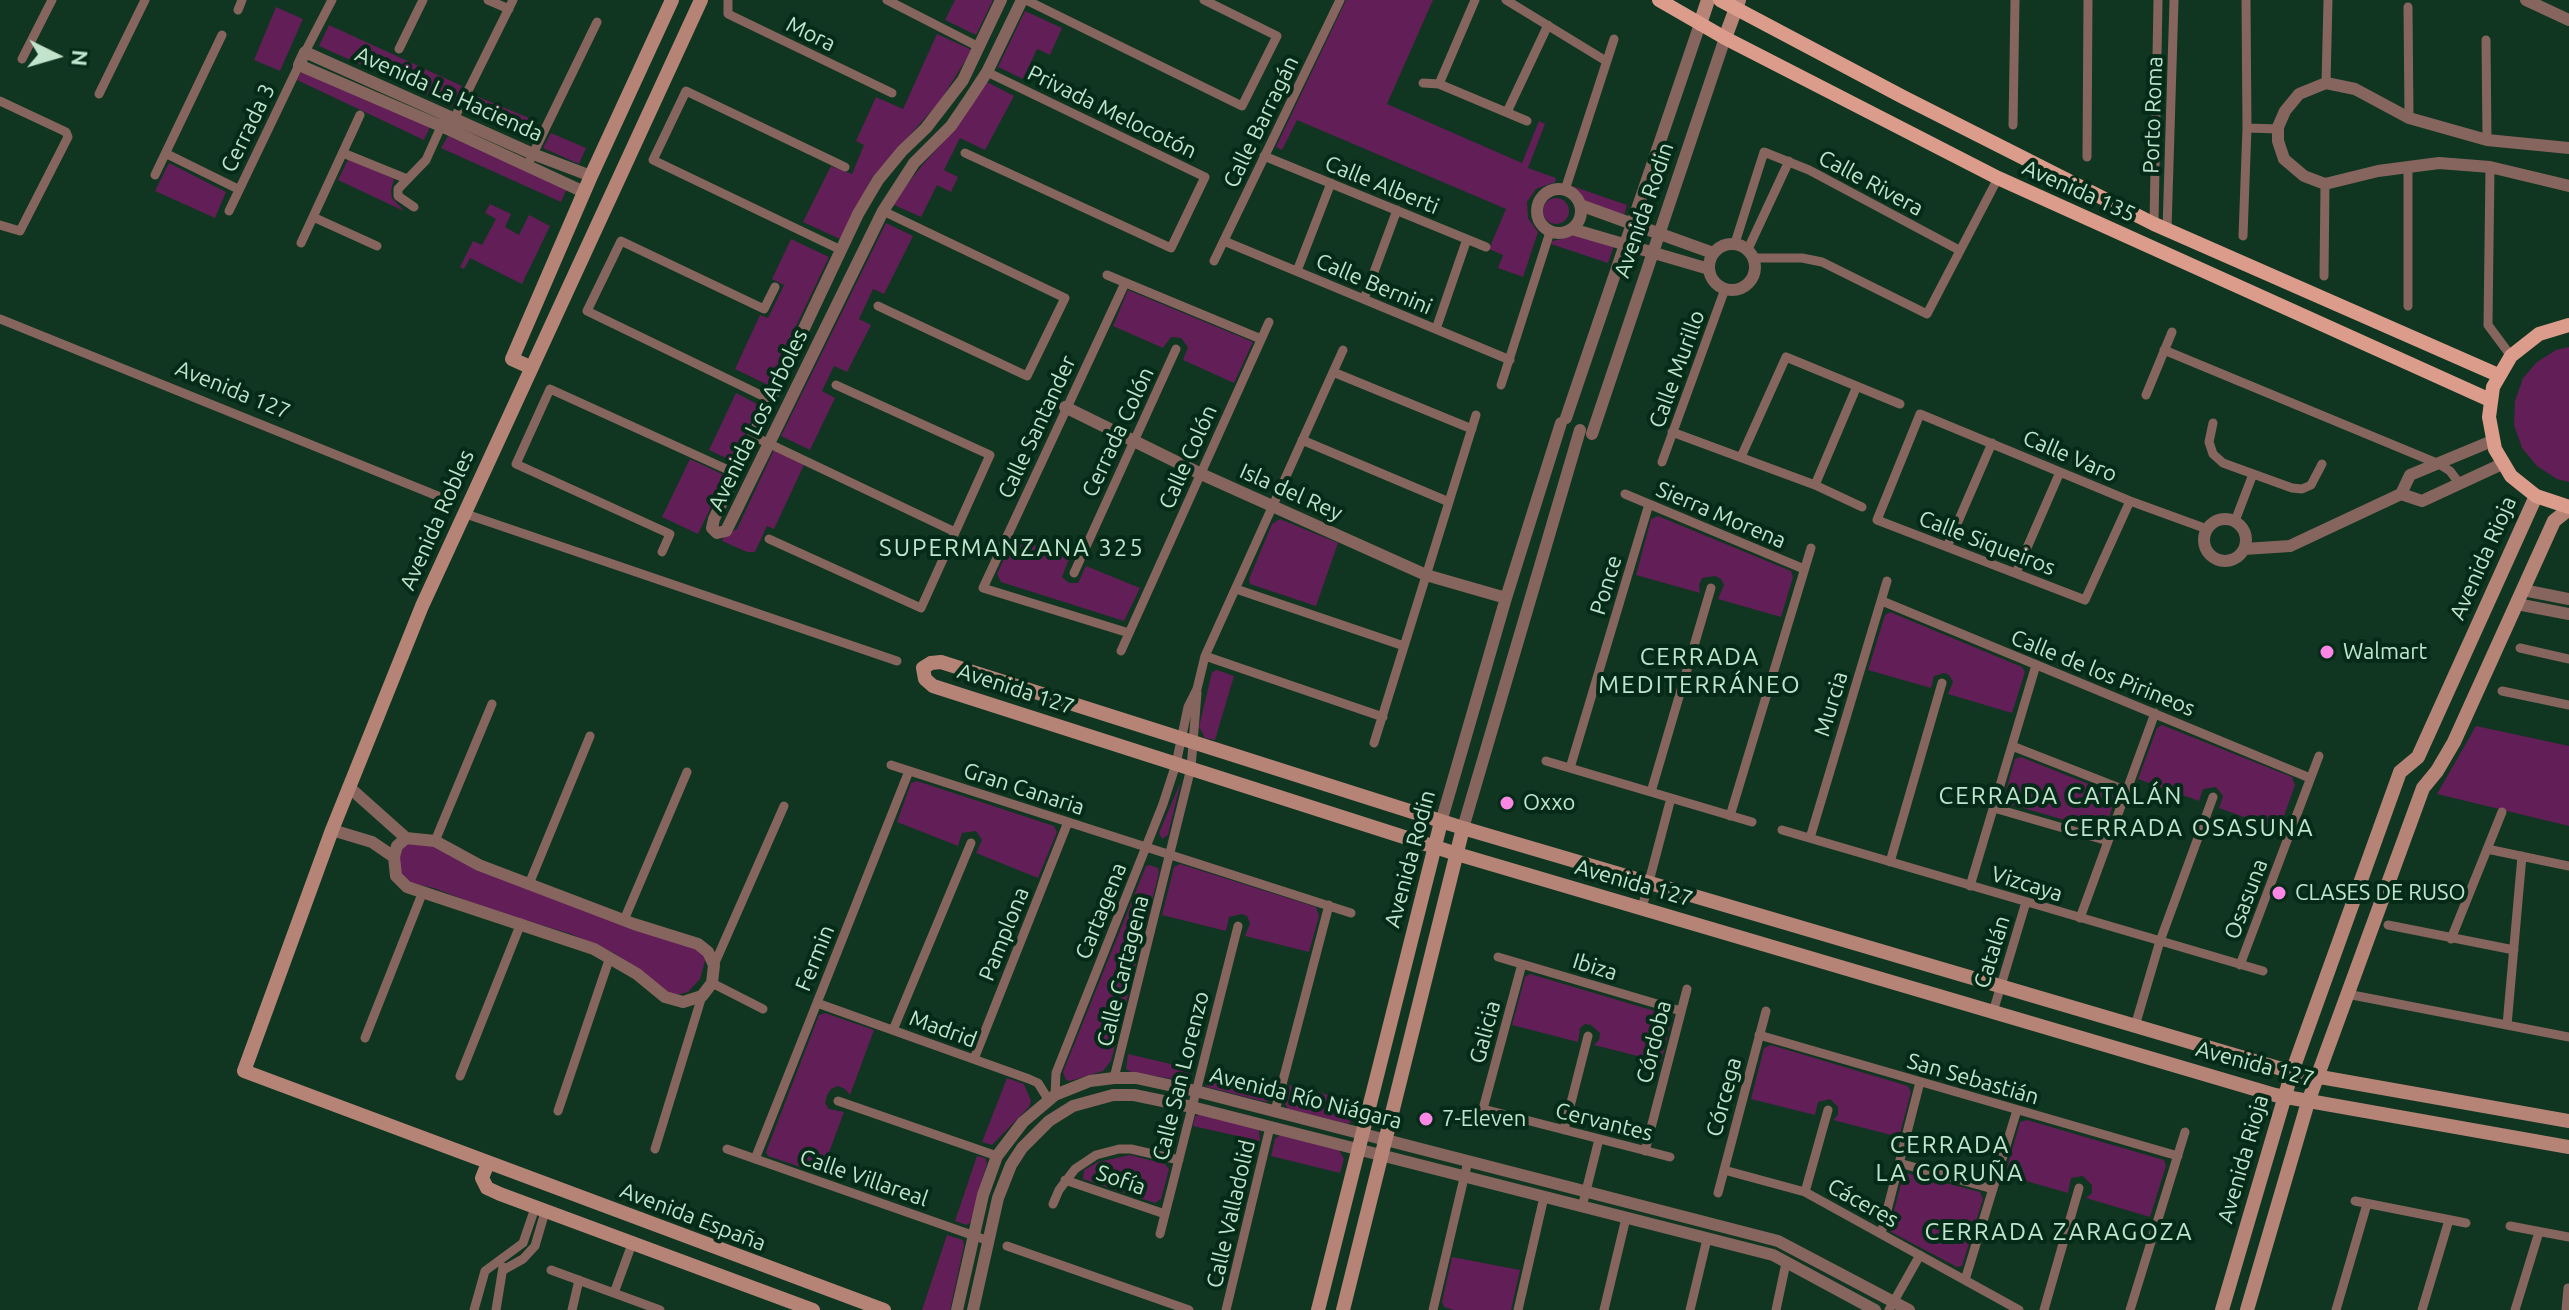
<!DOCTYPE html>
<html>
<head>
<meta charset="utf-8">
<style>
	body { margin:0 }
	#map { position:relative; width:2569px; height:1310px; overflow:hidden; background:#103520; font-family:Ubuntu,sans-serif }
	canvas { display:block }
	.north { position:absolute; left:16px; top:16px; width:80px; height:80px; -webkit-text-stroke:6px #042b17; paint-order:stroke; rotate:95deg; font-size:22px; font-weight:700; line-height:32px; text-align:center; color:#c2e4cd }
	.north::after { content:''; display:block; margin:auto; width:28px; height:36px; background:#c2e4cd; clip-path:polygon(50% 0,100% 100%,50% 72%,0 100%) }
</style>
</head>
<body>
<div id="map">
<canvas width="2569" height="1310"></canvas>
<div class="north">N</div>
</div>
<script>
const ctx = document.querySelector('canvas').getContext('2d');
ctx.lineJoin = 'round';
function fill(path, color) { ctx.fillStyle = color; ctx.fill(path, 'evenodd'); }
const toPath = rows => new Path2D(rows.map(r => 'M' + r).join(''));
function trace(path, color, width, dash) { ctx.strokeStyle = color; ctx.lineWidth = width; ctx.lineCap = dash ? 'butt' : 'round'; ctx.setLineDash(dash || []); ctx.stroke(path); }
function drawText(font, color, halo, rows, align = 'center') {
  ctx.font = font + ' Ubuntu,sans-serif'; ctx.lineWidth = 8; ctx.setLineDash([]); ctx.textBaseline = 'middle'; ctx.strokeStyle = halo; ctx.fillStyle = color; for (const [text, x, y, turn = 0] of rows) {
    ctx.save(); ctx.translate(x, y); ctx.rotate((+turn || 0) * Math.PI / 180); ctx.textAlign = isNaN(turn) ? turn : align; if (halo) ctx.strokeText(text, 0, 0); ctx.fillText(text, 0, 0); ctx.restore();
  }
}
const green = toPath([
	[955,0,993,0,976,35,945,20],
	[1346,0,1433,0,1387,104,1522,163,1539,121,1545,124,1528,168,1556,178,1555,182,1536,189,1527,202,1528,218,1538,232,1523,277,1498,268,1503,255,1489,249,1506,209,1297,120,1282,150,1276,147],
	[276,7,303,19,280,71,254,60],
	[1025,11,1062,28,1050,55,1037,49,1023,79,998,67],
	[329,25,462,86,453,106,319,46],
	[937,34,972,50,940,101,871,179,840,239,803,222,831,166,852,174,864,145,856,141,876,97,903,109],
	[303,69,430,127,424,140,297,80],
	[987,82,1014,96,985,150,960,138,944,170,958,177,951,192,937,185,921,217,892,204,920,168,956,127],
	[476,96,534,120,528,140,468,112],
	[551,133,586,148,579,164,543,148],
	[448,136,568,186,561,202,441,148],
	[349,158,394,179,391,191,392,198,404,211,338,180],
	[169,163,226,192,215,218,155,191],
	[1572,186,1627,205,1624,216,1584,204],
	'1543 211a13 13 0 1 1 26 0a13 13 0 1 1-26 0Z',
	[490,204,511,214,505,227,519,235,529,215,550,226,522,284,470,258,464,269,460,267,473,241,482,245,496,219,485,213],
	[886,223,913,236,884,294,873,289,859,319,871,325,847,372,834,366,822,391,835,398,810,450,781,436],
	[1573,233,1614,246,1608,263,1551,244,1552,241,1566,238],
	[791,239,829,257,768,385,735,369,760,315,768,318,784,285,772,279],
	[1128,290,1253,342,1234,383,1183,360,1188,347,1181,338,1171,337,1163,348,1113,326],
	[2569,347,2569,482,2557,479,2537,466,2522,448,2514,425,2515,401,2523,378,2537,362,2556,350],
	[736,393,759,405,732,461,709,450],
	[774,450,804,465,774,529,767,526,755,552,747,552,722,541,724,536,737,529],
	[690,459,726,476,698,534,662,517],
	[1658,516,1791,571,1793,577,1781,617,1718,599,1724,585,1721,579,1715,576,1702,578,1699,585,1700,593,1636,575,1651,519],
	[1280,519,1338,543,1316,606,1250,584,1249,579,1272,524],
	[1014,537,1069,559,1062,577,1069,583,1078,583,1086,566,1140,588,1124,621,1001,582,997,574],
	[1890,612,2022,667,2025,672,2012,713,1948,694,1953,682,1949,675,1944,673,1934,676,1931,688,1868,670,1885,615],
	[1217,670,1234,676,1215,740,1205,738,1199,727,1212,672],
	[2162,725,2292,777,2295,785,2279,830,2219,808,2223,796,2216,787,2203,789,2199,801,2138,779,2157,728],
	[2476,726,2569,746,2569,826,2437,794],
	[2021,757,2111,793,2115,800,2106,826,2099,830,2006,803,2004,797,2015,759],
	[917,781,1054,826,1057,832,1038,878,976,853,982,840,976,831,962,833,958,846,897,822,911,783],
	[1181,781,1168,835,1162,839,1159,833],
	[415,835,457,856,696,946,706,957,700,979,688,992,673,996,614,953,571,934,488,909,434,888,410,883,399,874,398,850],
	[1180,864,1316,907,1319,916,1309,952,1245,936,1250,923,1247,916,1242,914,1229,917,1226,931,1162,915,1174,867],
	[1150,865,1158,868,1159,873,1111,1061,1103,1071,1070,1081,1066,1080,1063,1072,1146,866],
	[1530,974,1668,1015,1671,1021,1661,1062,1594,1045,1599,1040,1600,1033,1591,1025,1585,1024,1580,1028,1578,1042,1512,1025,1525,977],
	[825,1013,874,1030,850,1095,845,1089,838,1086,831,1089,827,1095,825,1103,829,1109,844,1112,821,1174,768,1156,766,1152,819,1015],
	[1771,1045,1908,1086,1911,1092,1899,1137,1833,1120,1838,1115,1838,1107,1830,1099,1818,1102,1815,1115,1751,1099,1764,1048],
	[1128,1054,1192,1069,1189,1079,1185,1081,1131,1072,1126,1069],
	[1208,1075,1272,1091,1270,1100,1266,1102,1207,1087,1205,1082],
	[1007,1078,1024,1084,1031,1101,1029,1107,992,1145,982,1142],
	[1290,1085,1360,1103,1356,1118,1348,1124,1288,1109,1285,1104],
	[1199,1114,1259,1129,1260,1141,1193,1126,1195,1117],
	[2027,1120,2164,1160,2166,1166,2150,1217,2086,1198,2092,1193,2092,1185,2083,1176,2071,1178,2068,1193,2005,1175,2020,1122],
	[1280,1135,1339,1150,1344,1159,1340,1173,1271,1156,1275,1139],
	[1130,1155,1165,1164,1169,1169,1161,1199,1155,1203,1083,1179,1084,1170,1098,1162],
	[977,1156,985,1158,987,1163,970,1223,966,1225,955,1221],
	[1906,1173,1980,1192,1983,1199,1962,1266,1957,1267,1891,1232,1890,1226,1903,1176],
	[947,1235,963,1240,964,1246,950,1310,922,1310],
	[1452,1257,1520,1270,1511,1310,1454,1310,1444,1307,1442,1302]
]);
const minor = toPath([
	[488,0,509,9],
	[728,0,728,14,892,93],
	[887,0,979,47],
	[1026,0,1242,106,1277,36,1204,0],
	[1506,0,1606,61],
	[2408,7,2409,118],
	[238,10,242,0],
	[2486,40,2487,140],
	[399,49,423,0],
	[305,52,332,0],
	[22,59,52,0],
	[1423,83,1439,84,1527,121],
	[2326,83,2328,0],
	[1439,84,1475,0],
	[99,94,145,0],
	[0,101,66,132,68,137,20,231,0,225],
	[1507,112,1548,25],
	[452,123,513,0],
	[2013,125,2015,0],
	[2247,128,2279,129],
	[343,153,407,179],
	[965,153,1171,248,1205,177,987,72],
	[167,154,238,189],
	[1264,156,1486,247],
	[2087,157,2088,0],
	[530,160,597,22],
	[2408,166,2408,306],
	[2490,167,2488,325,2511,356],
	[155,175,222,35],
	[1565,190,1614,39],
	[414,207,398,196,398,189,426,160,444,120],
	[229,211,299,65],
	[313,217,377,246],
	[2154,224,2158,0],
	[2167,230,2174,0],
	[2243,236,2247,128,2246,0],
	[1224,241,1510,360],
	[301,243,360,115],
	[1735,243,1764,152,1809,170,1959,250],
	[1748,249,1789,161],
	[841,250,653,160,686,91,845,167],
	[1754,258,1802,258,1822,262,1927,314,1998,178],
	[1214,261,1340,0],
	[1297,271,1331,183],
	[1107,275,1261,339],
	[2324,276,2325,184],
	[1125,283,983,588,1129,633],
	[1364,299,1397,210],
	[878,306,1027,376,1065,298,883,211],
	[0,319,450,501],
	[1436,329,1467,239],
	[2164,350,2439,464,2450,471,2459,483],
	[1333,372,1472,429],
	[1501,385,1550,232],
	[2146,395,2172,332],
	[769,399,587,311,621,241,764,309,775,287],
	[2213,423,2209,442,2213,454,2223,463,2292,488,2302,489,2311,485,2322,464],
	[1672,432,1815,485,1862,507],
	[753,436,955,532],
	[1302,440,1449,502],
	[1741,457,1786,357,1900,404],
	[1662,462,1725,289],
	[1815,485,1857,386],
	[1625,494,1804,569],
	[2130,501,2085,600,1877,520,1920,414,2130,501,2207,529],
	[463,513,897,661],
	[2235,521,2253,474],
	[769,539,921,608,990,455,836,385],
	[1947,547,1992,443],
	[662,552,670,534,516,464,550,389,735,473],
	[1074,573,1176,349],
	[2016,573,2060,472],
	[1236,589,1404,646],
	[1882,601,2310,778],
	[2520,648,2569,659],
	[1121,651,1269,322],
	[1205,656,1383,717],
	[2502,691,2569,705],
	[1374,743,1476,415],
	[2012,746,2127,791],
	[1546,761,1752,822],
	[891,765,1351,913],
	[1570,768,1649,504],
	[1651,792,1711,588],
	[1994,808,2108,841],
	[1730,816,1811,548],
	[1782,830,2263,971],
	[1810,838,1887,581],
	[435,841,492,704],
	[2487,849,2569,866],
	[1890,862,1942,683],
	[529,884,590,736],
	[1970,886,2036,665],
	[1642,908,1671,798],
	[2080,918,2155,713],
	[624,920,687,772],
	[2388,925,2514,950],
	[2451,939,2502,812],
	[1498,957,1681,1011],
	[1522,964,1483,1109,1670,1157],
	[714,965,784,806],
	[2240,965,2319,756],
	[712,983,763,1009],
	[2347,994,2569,1037],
	[817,1003,1029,1079,1038,1083,1048,1099],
	[1993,1012,2026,902],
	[2507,1025,2522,856],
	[2135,1026,2160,941,2213,797],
	[893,1030,971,843],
	[1759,1035,2178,1156],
	[365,1038,422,894],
	[974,1059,1068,822],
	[460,1076,521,923],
	[1114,1078,1191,768,1197,693],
	[1055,1095,1056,1073,1163,804,1176,764,1188,707,1197,689,1205,656,1343,350],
	[838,1101,997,1156],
	[558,1111,610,957],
	[1275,1111,1329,905],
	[1564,1130,1588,1036],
	[655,1149,702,996],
	[727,1149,989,1241],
	[1645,1151,1687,989],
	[755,1159,909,771],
	[1899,1163,1993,1189],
	[1724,1170,1805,1192,2019,1310],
	[1065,1180,1165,1214],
	[1805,1192,1828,1110],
	[1718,1193,1766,1011],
	[2355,1201,2466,1223],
	[1053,1204,1059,1190,1075,1169,1096,1155,1119,1149,1131,1149,1179,1160],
	[1582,1207,1599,1139],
	[2510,1226,2569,1237],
	[1160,1234,1238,926],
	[1881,1234,1920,1082],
	[1007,1246,1189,1310],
	[505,1269,523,1259,535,1246,545,1212],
	[551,1270,660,1310],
	[1965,1280,2017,1110],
	[614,1293,632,1244],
	[474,1310,485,1271,523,1243,535,1208],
	[496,1310,503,1267],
	[572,1310,579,1280],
	[1226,1310,1270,1127],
	[1433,1310,1468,1161],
	[1518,1310,1544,1197],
	[1604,1310,1626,1218],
	[1690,1310,1707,1239],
	[1776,1310,1786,1263],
	[1889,1310,1920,1255],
	[2044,1310,2079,1188],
	[2130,1310,2185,1132],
	[2336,1310,2367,1204],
	[2422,1310,2449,1220],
	[2515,1310,2539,1232],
	[2566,1310,2568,1288]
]);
const tertiary = toPath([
	[1001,0,963,80,926,128,902,151,878,180,858,214,714,519,712,528,717,533,726,531,883,211,914,163,951,126,968,101,987,72,1022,0],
	[2526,0,2569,20],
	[2569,148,2487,140,2409,118,2355,89,2326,83,2299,94,2285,111,2278,127,2278,141,2284,159,2304,176,2325,184,2378,171,2439,163,2490,167,2569,186],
	'1537 211a22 22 0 1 1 44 0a22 22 0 1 1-44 0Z',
	[584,192,450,130,299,65,305,52,533,154,591,176],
	[1580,205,1713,253],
	[1572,229,1709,269],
	'1709 267a23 23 0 1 1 46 0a23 23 0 1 1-46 0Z',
	[1065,407,1201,474,1426,575,1506,598],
	[1566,418,1700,24],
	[1592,434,1725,38],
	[2401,494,2422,501,2502,464],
	[2401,494,2410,475,2492,441],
	'2204 540a21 21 0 1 1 42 0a21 21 0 1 1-42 0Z',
	[2244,549,2290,546,2401,494],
	[2523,590,2569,599],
	[2517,604,2569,614],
	[350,788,406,838],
	[1441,822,1506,598,1561,423],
	[1463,828,1580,430],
	[332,830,372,842,394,857],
	[406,838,435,841,479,865,634,924,698,944,708,952,714,965,712,983,702,996,683,1002,665,997,637,974,594,949,407,887,396,876,394,857,397,846,406,838],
	[957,1310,983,1195,997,1156,1023,1122,1055,1095,1090,1081,1114,1078,1136,1078,1196,1091,1778,1241,1909,1310],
	[973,1310,998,1198,1011,1165,1022,1148,1049,1121,1073,1106,1113,1095,1134,1095,1192,1107,1773,1255,1875,1310]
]);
const secondary = toPath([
	[701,0,422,606,332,830,244,1071,884,1310],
	[1700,24,1708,0],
	[1725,38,1739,0],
	[530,367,512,359,591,176,672,0],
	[2569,1121,2292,1072,1463,828,941,662,931,663,923,668,925,679,933,686,1457,854,2275,1095,2569,1147],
	[488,1163,482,1178,487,1188,500,1194,813,1310],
	[1318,1310,1441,822],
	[1343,1310,1463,828],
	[2222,1310,2292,1072,2400,772,2418,757,2536,496],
	[2247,1310,2308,1102,2423,788,2437,771,2454,742,2554,521,2569,509]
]);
const primary = toPath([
	[1659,0,1725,38,1998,178,2490,400],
	[1720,0,1903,97,2154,224,2498,375],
	[2569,325,2539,334,2511,356,2493,387,2489,417,2495,449,2511,476,2536,496,2569,507]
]);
const markers = [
	[2327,652,8,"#fc86e3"],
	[1507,803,8,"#fc86e3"],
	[2279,893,8,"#fc86e3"],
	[1426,1119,8,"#fc86e3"]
];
const streetNames = [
	["Mora",811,34,26],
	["Avenida La Hacienda",449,94,24],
	["Privada Melocotón",1112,112,26],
	["Porto Roma",2153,115,-88],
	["Calle Barragán",1261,122,-64],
	["Cerrada 3",248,128,-64],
	["Calle Rivera",1871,183,28],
	["Calle Alberti",1382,185,22],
	["Avenida 135",2079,191,24],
	["Avenida Rodin",1644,210,-71],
	["Calle Bernini",1374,284,23],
	["Calle Murillo",1677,369,-70],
	["Avenida 127",233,390,22],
	["Avenida Los Arboles",758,420,-64],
	["Calle Santander",1037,427,-65],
	["Cerrada Colón",1118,432,-65],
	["Calle Varo",2070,456,23],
	["Calle Colón",1188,457,-66],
	["Isla del Rey",1291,492,24],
	["Sierra Morena",1721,515,23],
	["Avenida Robles",437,520,-66],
	["Calle Siqueiros",1987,543,21],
	["Avenida Rioja",2483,558,-66],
	["Ponce",1606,585,-73],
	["Calle de los Pirineos",2103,673,22],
	["Avenida 127",1016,689,18],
	["Murcia",1831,704,-73],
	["Gran Canaria",1024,789,18],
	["Avenida Rodin",1410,859,-75],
	["Avenida 127",1634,883,16],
	["Vizcaya",2027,884,17],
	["Osasuna",2246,899,-69],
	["Cartagena",1101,911,-68],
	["Pamplona",1004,934,-68],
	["Catalán",1992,952,-73],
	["Fermin",815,958,-68],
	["Ibiza",1595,967,17],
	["Calle Cartagena",1123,971,-76],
	["Madrid",943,1029,20],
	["Galicia",1485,1032,-75],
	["Córdoba",1654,1042,-76],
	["Avenida 127",2255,1064,15],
	["Calle San Lorenzo",1181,1076,-76],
	["San Sebastián",1973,1079,16],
	["Córcega",1724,1097,-75],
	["Avenida Río Niágara",1306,1098,14],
	["Cervantes",1604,1122,14],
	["Avenida Rioja",2243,1159,-74],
	["Calle Villareal",864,1178,19],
	["Sofía",1121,1180,19],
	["Cáceres",1863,1203,29],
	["Calle Valladolid",1231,1214,-77],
	["Avenida España",693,1217,21]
];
const poiNames = [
	["Walmart",2343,652],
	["Oxxo",1523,803],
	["CLASES DE RUSO",2295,893],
	["7-Eleven",1442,1119]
];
const neighbourhoodNames = [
	["SUPERMANZANA 325",1012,548],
	["CERRADA",1700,657],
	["MEDITERRÁNEO",1700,685],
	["CERRADA CATALÁN",2061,796],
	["CERRADA OSASUNA",2189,828],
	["CERRADA",1950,1145],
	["LA CORUÑA",1950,1173],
	["CERRADA ZARAGOZA",2059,1232]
];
fill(green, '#621e56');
trace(minor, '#85655d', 9);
trace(tertiary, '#85655d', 12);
trace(secondary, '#b68477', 14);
trace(primary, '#dc9c8b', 14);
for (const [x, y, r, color] of markers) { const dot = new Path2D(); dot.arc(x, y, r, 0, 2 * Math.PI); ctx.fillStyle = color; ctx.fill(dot); trace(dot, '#042b17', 3); }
drawText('22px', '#c2e4cd', '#042b17', streetNames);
drawText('22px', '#c2e4cd', '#042b17', poiNames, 'left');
ctx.letterSpacing = '2px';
drawText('24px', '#c2e4cd', '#042b17', neighbourhoodNames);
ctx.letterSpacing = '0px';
</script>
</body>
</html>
